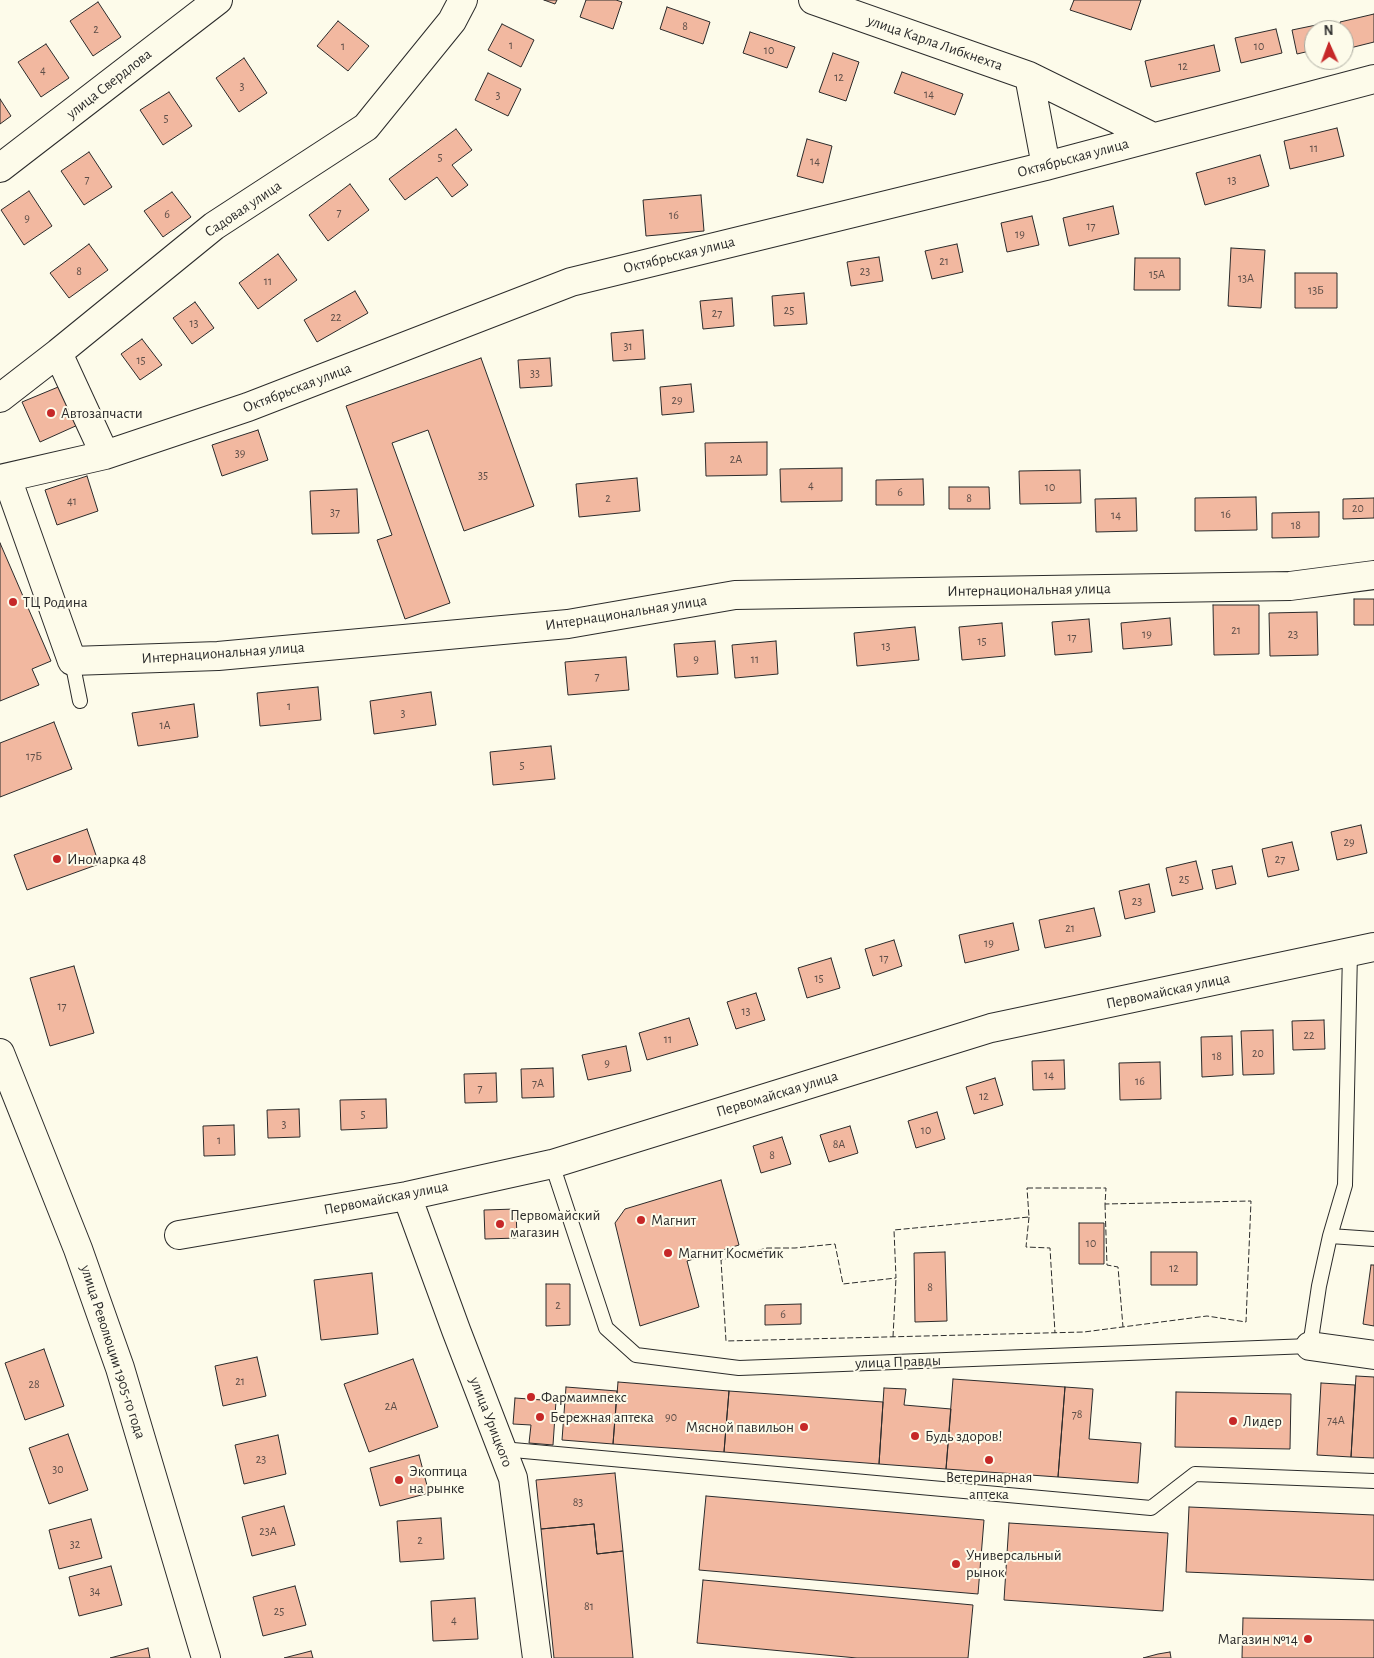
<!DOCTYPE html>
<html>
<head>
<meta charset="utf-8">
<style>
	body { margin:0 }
	#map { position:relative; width:1374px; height:1658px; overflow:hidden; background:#fdfbea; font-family:"Alegreya Sans",sans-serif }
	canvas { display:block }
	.north { position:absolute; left:1304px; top:20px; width:50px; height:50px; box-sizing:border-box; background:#fdfbea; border:1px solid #a9a89e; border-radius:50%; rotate:358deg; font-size:14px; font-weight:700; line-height:20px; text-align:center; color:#2b2b2b }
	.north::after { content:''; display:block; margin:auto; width:18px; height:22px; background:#c62828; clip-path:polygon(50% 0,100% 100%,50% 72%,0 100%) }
</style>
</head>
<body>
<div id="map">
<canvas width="1374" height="1658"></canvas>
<div class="north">N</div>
</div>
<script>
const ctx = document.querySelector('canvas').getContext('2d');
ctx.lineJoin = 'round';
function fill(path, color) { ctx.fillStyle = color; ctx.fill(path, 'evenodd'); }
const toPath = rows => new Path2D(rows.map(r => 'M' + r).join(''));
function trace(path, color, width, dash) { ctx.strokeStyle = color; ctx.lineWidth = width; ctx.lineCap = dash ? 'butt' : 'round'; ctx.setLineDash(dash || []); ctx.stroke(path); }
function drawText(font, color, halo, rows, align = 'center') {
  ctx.font = font + ' "Alegreya Sans",sans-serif'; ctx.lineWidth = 4; ctx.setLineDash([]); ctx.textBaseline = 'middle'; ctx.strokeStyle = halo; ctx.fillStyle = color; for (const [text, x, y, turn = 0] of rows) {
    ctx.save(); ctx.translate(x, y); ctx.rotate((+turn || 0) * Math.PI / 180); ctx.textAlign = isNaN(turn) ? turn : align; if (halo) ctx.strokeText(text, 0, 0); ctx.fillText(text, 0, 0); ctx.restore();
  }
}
const building = toPath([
	[544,0,557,0,555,4,544,0],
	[586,0,616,0,622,2,613,29,580,17,586,0],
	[1074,0,1141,0,1131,30,1070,10,1074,0],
	[98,2,121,37,93,56,70,21,98,2],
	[667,7,710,22,703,44,660,29,667,7],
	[1374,14,1374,42,1346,49,1344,30,1342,30,1340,22,1374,14],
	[338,21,369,46,348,71,317,46,338,21],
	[1326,23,1327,30,1314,30,1314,50,1297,54,1292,30,1326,23],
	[502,24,534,40,521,67,488,50,502,24],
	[1276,29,1282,53,1241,63,1235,38,1276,29],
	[750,32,795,47,787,68,743,53,750,32],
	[46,44,69,78,41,97,18,62,46,44],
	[1214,45,1220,71,1151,87,1145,61,1214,45],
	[833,53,859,62,846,101,819,92,833,53],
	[244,58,267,93,239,112,216,78,244,58],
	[902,72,963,94,955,115,894,93,902,72],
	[488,73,521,89,508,116,475,100,488,73],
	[169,92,192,126,163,145,140,110,169,92],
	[0,99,11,116,0,124,0,99],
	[1337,128,1344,156,1290,169,1284,141,1337,128],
	[456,129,472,150,452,165,468,185,452,197,437,177,405,200,389,179,456,129],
	[807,139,832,146,823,183,797,176,807,139],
	[89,152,112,187,84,205,61,171,89,152],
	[1260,155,1269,186,1205,205,1196,173,1260,155],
	[350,184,369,210,328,241,309,215,350,184],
	[29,191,52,226,24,245,1,210,29,191],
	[172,192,191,217,163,237,144,211,172,192],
	[701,195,704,231,646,236,643,200,701,195],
	[1113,206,1119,234,1069,246,1063,218,1113,206],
	[1032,216,1039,245,1007,252,1001,223,1032,216],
	[89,244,108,270,69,298,50,273,89,244],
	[957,244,963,272,932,279,925,251,957,244],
	[1231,248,1265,250,1261,308,1228,306,1231,248],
	[278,254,297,280,258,309,239,283,278,254],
	[879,257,883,281,851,286,847,262,879,257],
	[1135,258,1180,258,1180,290,1134,290,1135,258],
	[1295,273,1337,273,1337,308,1295,308,1295,273],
	[355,291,368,313,317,342,304,320,355,291],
	[804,293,807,324,774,326,772,296,804,293],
	[732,298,734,326,703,329,700,301,732,298],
	[195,302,214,328,192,344,173,318,195,302],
	[643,330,645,359,613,361,611,333,643,330],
	[142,339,162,365,140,380,121,354,142,339],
	[481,358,534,506,464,531,428,430,392,443,450,603,405,619,377,540,392,535,346,406,481,358],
	[550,358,552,386,520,388,518,360,550,358],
	[691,384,694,412,662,415,660,387,691,384],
	[63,385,80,424,40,442,22,402,63,385],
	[258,430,268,460,222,476,212,445,258,430],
	[767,442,767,475,706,476,705,443,767,442],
	[842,468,842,501,781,502,780,469,842,468],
	[1080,470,1081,503,1020,504,1019,471,1080,470],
	[87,476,98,511,57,525,45,490,87,476],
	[637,478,640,511,579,517,576,484,637,478],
	[923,479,924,505,876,505,876,480,923,479],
	[949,487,989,487,990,509,949,509,949,487],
	[357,489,359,533,312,534,310,491,357,489],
	[1256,497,1257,530,1195,531,1195,498,1256,497],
	[1136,498,1137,531,1096,532,1095,499,1136,498],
	[1374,498,1374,518,1343,519,1343,499,1374,498],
	[1319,512,1319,537,1272,538,1272,513,1319,512],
	[0,543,51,661,32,669,39,685,0,701,0,543],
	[1354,599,1374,599,1374,625,1354,625,1354,599],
	[1213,605,1259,605,1259,654,1214,655,1213,605],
	[1317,612,1318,655,1270,656,1269,613,1317,612],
	[1170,618,1172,645,1123,649,1121,623,1170,618],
	[1089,619,1092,652,1055,655,1052,622,1089,619],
	[1002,623,1005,656,962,660,959,627,1002,623],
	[915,627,919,660,857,666,854,633,915,627],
	[715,641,718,674,677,677,674,644,715,641],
	[776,641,778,674,735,678,732,645,776,641],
	[626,657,629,690,568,695,565,662,626,657],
	[318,687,321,720,260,726,257,693,318,687],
	[431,692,436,725,374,734,370,701,431,692],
	[194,704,198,737,138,746,132,713,194,704],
	[54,722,72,769,0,797,0,743,54,722],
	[551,746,555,779,493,785,490,752,551,746],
	[1361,825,1367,853,1337,860,1331,832,1361,825],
	[87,829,99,864,27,890,14,855,87,829],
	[1292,842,1299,870,1268,877,1262,849,1292,842],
	[1196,861,1203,889,1172,896,1166,868,1196,861],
	[1232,866,1236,884,1216,889,1212,870,1232,866],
	[1149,884,1155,912,1125,919,1119,891,1149,884],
	[1094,908,1101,936,1045,948,1039,920,1094,908],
	[1013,923,1019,950,965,963,959,935,1013,923],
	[894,940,902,966,873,976,865,949,894,940],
	[831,958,840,988,807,998,798,968,831,958],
	[74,966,94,1033,50,1046,30,978,74,966],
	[756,993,765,1020,736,1029,727,1002,756,993],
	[689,1018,698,1045,647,1060,639,1033,689,1018],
	[1324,1020,1325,1049,1293,1050,1292,1021,1324,1020],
	[1273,1030,1274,1074,1243,1075,1241,1031,1273,1030],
	[1232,1036,1233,1075,1202,1077,1201,1037,1232,1036],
	[626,1046,631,1071,588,1080,582,1055,626,1046],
	[1064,1060,1065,1089,1033,1090,1032,1061,1064,1060],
	[1160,1062,1161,1099,1120,1100,1119,1063,1160,1062],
	[553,1068,554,1097,522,1098,521,1069,553,1068],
	[496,1073,497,1102,465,1103,464,1074,496,1073],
	[995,1078,1003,1105,974,1114,966,1087,995,1078],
	[386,1099,387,1128,341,1130,340,1100,386,1099],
	[299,1109,300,1137,268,1138,267,1110,299,1109],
	[937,1112,945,1139,916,1148,908,1121,937,1112],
	[234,1125,235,1155,204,1156,203,1126,234,1125],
	[850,1126,858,1153,829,1162,820,1135,850,1126],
	[782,1137,791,1164,761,1173,753,1146,782,1137],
	[721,1180,739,1245,687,1261,699,1307,640,1326,615,1223,625,1209,721,1180],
	[516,1209,517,1238,485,1239,484,1210,516,1209],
	[1079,1223,1104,1223,1104,1264,1079,1264,1079,1223],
	[945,1252,947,1321,915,1322,914,1253,945,1252],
	[1151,1252,1197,1252,1197,1285,1151,1285,1151,1252],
	[1371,1265,1374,1265,1374,1326,1363,1324,1371,1265],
	[372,1273,378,1334,321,1340,314,1280,372,1273],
	[546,1284,570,1284,570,1325,546,1326,546,1284],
	[801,1304,801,1324,765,1325,765,1305,801,1304],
	[44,1349,64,1406,25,1420,5,1363,44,1349],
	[257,1357,266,1396,223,1406,215,1366,257,1357],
	[413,1359,438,1427,369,1452,344,1384,413,1359],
	[1356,1376,1374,1377,1374,1458,1351,1457,1356,1376],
	[953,1379,1065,1387,1058,1477,946,1469,953,1379],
	[618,1382,729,1391,724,1452,613,1444,618,1382],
	[1321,1383,1355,1385,1351,1457,1317,1455,1321,1383],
	[566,1387,617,1391,613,1444,562,1440,566,1387],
	[1065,1387,1093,1389,1089,1439,1141,1443,1138,1483,1058,1477,1065,1387],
	[884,1388,906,1389,904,1405,951,1409,946,1469,879,1464,884,1388],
	[729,1391,883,1402,879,1464,724,1452,729,1391],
	[1176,1392,1291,1394,1290,1449,1175,1447,1176,1392],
	[515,1398,556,1401,553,1445,529,1443,531,1425,513,1424,515,1398],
	[68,1434,88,1490,49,1504,29,1448,68,1434],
	[278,1435,286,1474,244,1484,235,1445,278,1435],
	[419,1455,429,1493,380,1506,370,1468,419,1455],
	[615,1473,623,1551,597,1554,594,1524,541,1529,536,1480,615,1473],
	[706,1496,984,1520,978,1594,699,1570,706,1496],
	[284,1506,295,1545,252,1556,242,1517,284,1506],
	[1189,1507,1374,1515,1374,1580,1186,1572,1189,1507],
	[441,1518,444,1559,400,1562,397,1521,441,1518],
	[91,1519,102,1558,59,1569,49,1530,91,1519],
	[1009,1523,1168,1533,1163,1611,1004,1600,1009,1523],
	[594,1524,597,1554,623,1551,633,1658,554,1658,541,1529,594,1524],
	[111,1566,122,1605,79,1616,69,1577,111,1566],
	[703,1580,973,1605,968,1658,857,1658,697,1643,703,1580],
	[295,1586,306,1625,263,1636,253,1597,295,1586],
	[475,1598,478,1639,433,1641,431,1601,475,1598],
	[1243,1618,1374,1620,1374,1658,1242,1658,1243,1618],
	[148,1648,150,1658,110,1658,148,1648],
	[311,1651,313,1658,284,1658,311,1651],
	[1170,1652,1171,1658,1143,1658,1158,1654,1170,1652]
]);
const lane = toPath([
	[72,661,80,701],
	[552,1164,606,1328,636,1355,739,1368,1310,1346,1319,1286,1330,1236,1345,1185,1350,952],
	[1330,1236,1374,1239],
	[502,1449,1151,1508,1195,1474,1374,1481]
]);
const street = toPath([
	[813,0,1029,76],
	[1046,166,1029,76,1153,137],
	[0,168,218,0],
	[58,353,105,455],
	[0,398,58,353,214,226,366,127,452,21,463,0],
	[7,478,72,661,218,656,568,624,735,595,1290,586,1374,575],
	[0,479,105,455,248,407,571,282,1046,166,1374,79],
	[407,1196,456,1330,513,1478,537,1658],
	[179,1235,407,1196,552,1164,991,1028,1374,947],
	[1310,1346,1374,1355]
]);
const secondary = toPath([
	[0,1053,78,1249,120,1368,206,1658]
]);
const fence = toPath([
	[1027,1188,1106,1188,1105,1204,1251,1201,1246,1322,1207,1316,1084,1332,726,1341,721,1260,767,1248,795,1248,835,1244,843,1284,896,1278,894,1230,1029,1217,1027,1188],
	[1105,1204,1107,1265,1118,1267,1123,1327],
	[1029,1217,1026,1247,1050,1248,1055,1333],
	[893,1337,896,1278]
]);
const markers = [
	[51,413,5,"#c62828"],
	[13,602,5,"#c62828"],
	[57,859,5,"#c62828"],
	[641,1220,5,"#c62828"],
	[500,1224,5,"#c62828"],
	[668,1253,5,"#c62828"],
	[531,1397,5,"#c62828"],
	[540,1417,5,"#c62828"],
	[1233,1421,5,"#c62828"],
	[804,1427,5,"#c62828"],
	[915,1436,5,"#c62828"],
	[989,1460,5,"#c62828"],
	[399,1480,5,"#c62828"],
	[956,1564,5,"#c62828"],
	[1308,1639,5,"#c62828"]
];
const numberNames = [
	["8",685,26],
	["2",96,29],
	["1",511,45],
	["1",343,46],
	["10",1259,46],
	["10",769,50],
	["12",1183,66],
	["4",43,70],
	["12",839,77],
	["3",242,86],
	["14",929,94],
	["3",498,95],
	["5",166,118],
	["11",1314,148],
	["5",440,157],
	["14",815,161],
	["7",87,179],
	["13",1232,180],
	["7",339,212],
	["6",167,214],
	["16",674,215],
	["9",27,218],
	["17",1091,226],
	["19",1020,234],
	["21",944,261],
	["8",79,271],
	["23",865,271],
	["15А",1157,274],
	["13А",1246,278],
	["11",268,281],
	["13Б",1316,290],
	["25",789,310],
	["27",717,313],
	["22",336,317],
	["13",194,323],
	["31",628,346],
	["15",141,360],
	["33",535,373],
	["29",677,400],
	["39",240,453],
	["2А",736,459],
	["35",483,475],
	["4",811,485],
	["10",1050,487],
	["6",900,492],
	["2",608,498],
	["8",969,498],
	["41",72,501],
	["20",1358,508],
	["37",335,512],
	["16",1226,514],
	["14",1116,515],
	["18",1296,525],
	["21",1236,630],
	["19",1147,634],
	["23",1293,634],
	["17",1072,637],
	["15",982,641],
	["13",886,646],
	["9",696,659],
	["11",755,659],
	["7",597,676],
	["1",289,706],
	["3",403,713],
	["1А",165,725],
	["17Б",34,756],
	["5",522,765],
	["29",1349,842],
	["27",1280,859],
	["25",1184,879],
	["23",1137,901],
	["21",1070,928],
	["19",989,943],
	["17",884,958],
	["15",819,978],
	["17",62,1006],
	["13",746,1011],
	["22",1309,1035],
	["11",668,1039],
	["20",1258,1053],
	["18",1217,1056],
	["9",607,1063],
	["14",1049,1075],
	["16",1140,1081],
	["7А",538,1083],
	["7",480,1088],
	["12",984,1096],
	["5",363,1114],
	["3",284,1124],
	["10",926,1130],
	["1",219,1140],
	["8А",839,1144],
	["8",772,1155],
	["10",1091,1243],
	["12",1174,1268],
	["8",930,1287],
	["2",558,1305],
	["6",783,1314],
	["21",240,1381],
	["28",34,1384],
	["2А",391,1406],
	["78",1077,1414],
	["90",671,1417],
	["74А",1336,1420],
	["23",261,1459],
	["30",58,1469],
	["83",578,1502],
	["23А",268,1531],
	["2",420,1540],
	["32",75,1544],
	["34",95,1591],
	["81",589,1606],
	["25",279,1611],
	["4",454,1620]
];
const streetNames = [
	["улица Карла Либкнехта",935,43,19],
	["улица Свердлова",109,84,-38],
	["Октябрьская улица",1073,158,-15],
	["Садовая улица",243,209,-34],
	["Октябрьская улица",679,255,-14],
	["Октябрьская улица",297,388,-21],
	["Интернациональная улица",1029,590,-1],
	["Интернациональная улица",626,613,-9],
	["Интернациональная улица",223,653,-4],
	["Первомайская улица",1168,991,-12],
	["Первомайская улица",777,1094,-17],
	["Первомайская улица",386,1198,-11],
	["улица Революции 1905-го года",113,1352,72],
	["улица Правды",898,1362,-2],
	["улица Урицкого",491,1422,69]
];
const poiNames = [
	["Автозапчасти",61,413],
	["ТЦ Родина",23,602],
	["Иномарка 48",67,859],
	["Первомайский",510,1215],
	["магазин",510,1232],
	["Магнит",651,1220],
	["Магнит Косметик",678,1253],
	["Фармаимпекс",541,1397],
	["Бережная аптека",550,1417],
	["Лидер",1243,1421],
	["Мясной павильон",794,1427,"right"],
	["Будь здоров!",925,1436],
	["Экоптица",409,1471],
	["на рынке",409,1488],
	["Ветеринарная",989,1477,"center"],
	["аптека",989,1494,"center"],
	["Универсальный",966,1555],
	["рынок",966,1572],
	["Магазин №14",1298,1639,"right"]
];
fill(building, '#f2b8a0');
trace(building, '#2b2b2b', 1);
trace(lane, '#2b2b2b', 16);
trace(street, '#2b2b2b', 30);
trace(secondary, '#2b2b2b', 30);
trace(lane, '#fdfbea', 14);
trace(street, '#fdfbea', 28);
trace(secondary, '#fdfbea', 28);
trace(fence, '#2b2b2b', 1, [6, 2.5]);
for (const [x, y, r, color] of markers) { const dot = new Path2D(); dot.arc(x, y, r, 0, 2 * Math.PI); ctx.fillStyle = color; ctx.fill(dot); trace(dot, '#fdfbea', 2); }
drawText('12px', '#5d4e48', null, numberNames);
drawText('15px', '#2b2b2b', '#fdfbea', streetNames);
drawText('15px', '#2b2b2b', '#fdfbea', poiNames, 'left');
</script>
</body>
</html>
